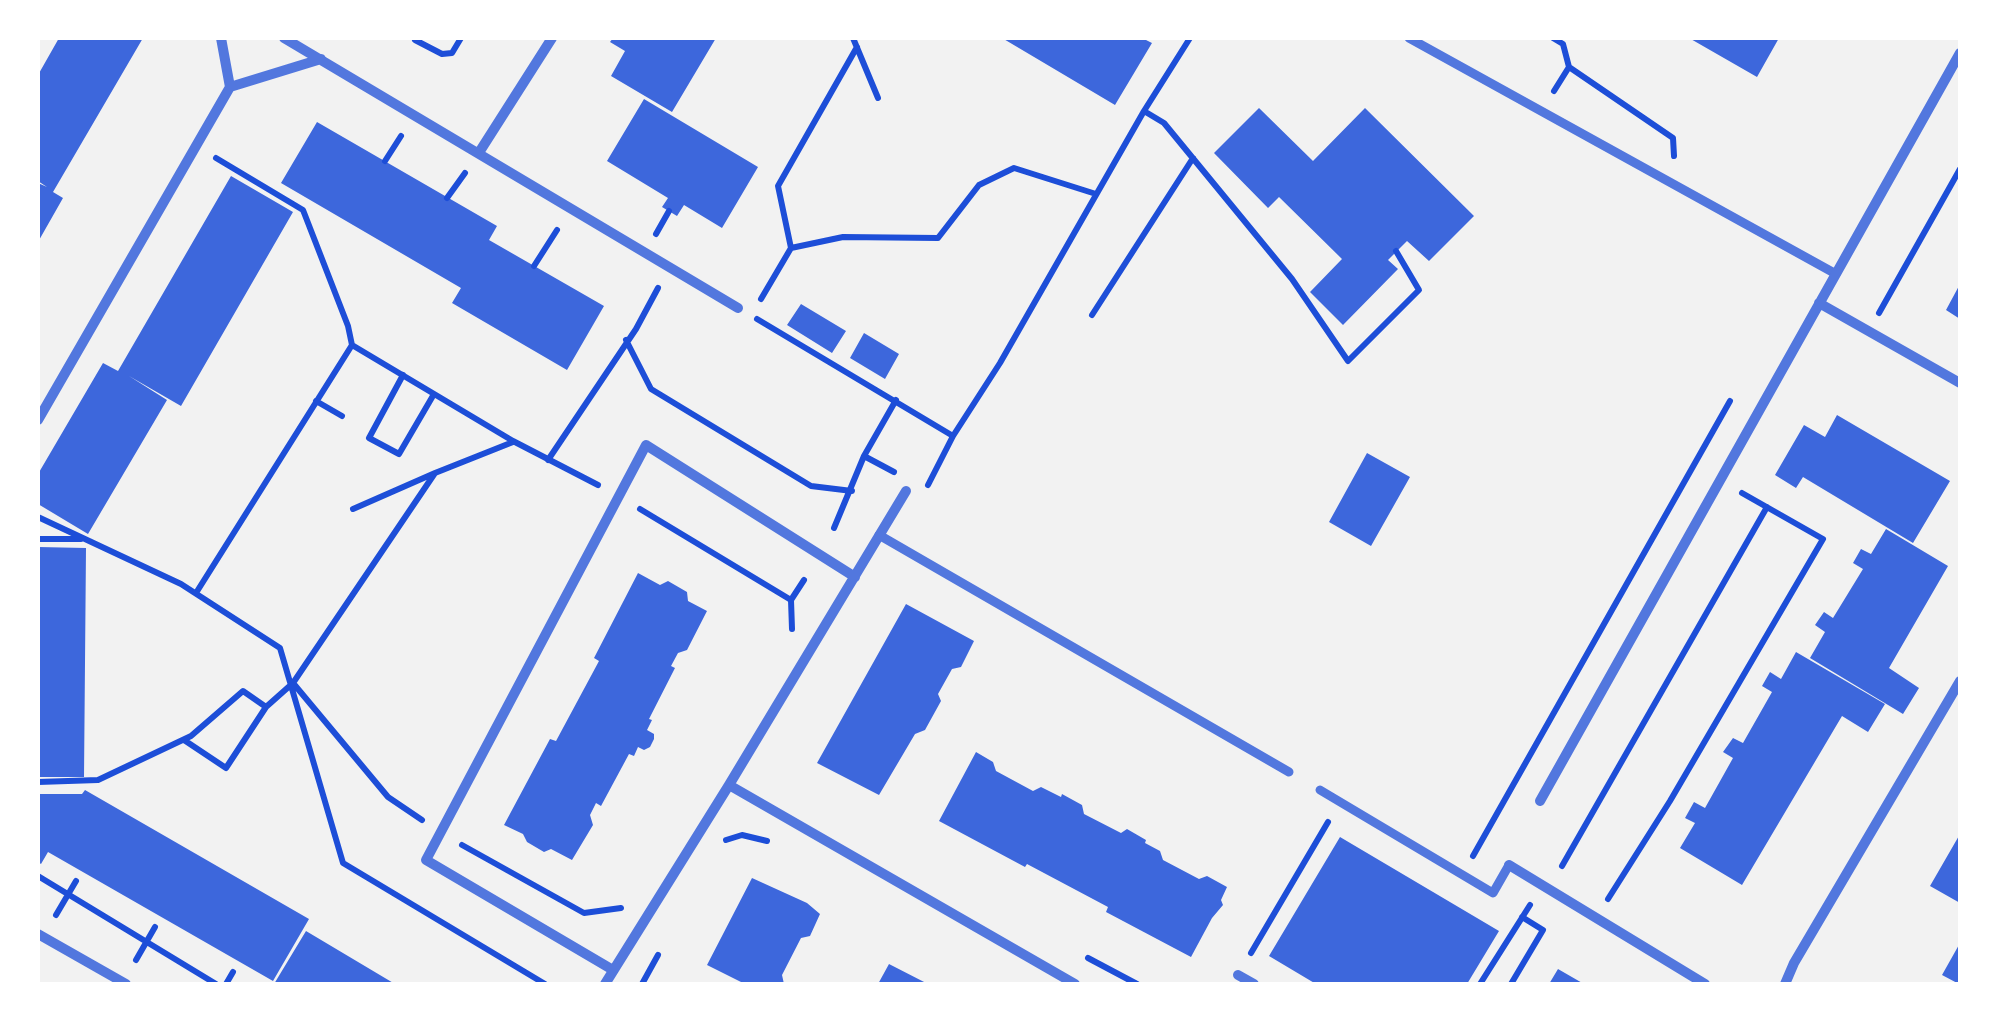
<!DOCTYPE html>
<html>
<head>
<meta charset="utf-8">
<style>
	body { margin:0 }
	#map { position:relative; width:1998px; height:1022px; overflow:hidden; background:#f2f2f2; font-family:Jost,sans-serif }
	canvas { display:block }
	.frame { position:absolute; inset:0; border:40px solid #fff; pointer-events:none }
</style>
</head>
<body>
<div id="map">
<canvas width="1998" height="1022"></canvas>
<div class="frame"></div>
</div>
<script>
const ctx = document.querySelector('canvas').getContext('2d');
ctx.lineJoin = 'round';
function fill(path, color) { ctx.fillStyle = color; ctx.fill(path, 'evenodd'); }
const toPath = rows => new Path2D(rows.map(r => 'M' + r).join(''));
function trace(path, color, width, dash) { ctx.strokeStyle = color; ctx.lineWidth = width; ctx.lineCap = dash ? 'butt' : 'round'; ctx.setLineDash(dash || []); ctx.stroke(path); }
const building = toPath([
	[59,38,143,38,53,192,63,198,38,242,38,183,47,187,38,181,38,75],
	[613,38,716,38,672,112,611,76,625,51,610,42],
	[1002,38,1142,38,1152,43,1115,105],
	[1689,38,1779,38,1757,77],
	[644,99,758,167,722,228,684,205,677,216,662,207,668,198,607,161],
	[1259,108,1313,161,1365,108,1474,216,1429,261,1407,241,1388,260,1398,269,1343,325,1310,292,1342,259,1279,197,1268,208,1214,153],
	[317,122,497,226,489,240,604,306,567,370,452,303,461,288,281,183],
	[231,176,293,212,181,406,129,376,167,400,88,534,38,504,38,474,103,363,118,371],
	[1960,284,1960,319,1946,310],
	[801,304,846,331,832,353,787,325],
	[864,333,899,354,885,379,850,358],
	[1837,415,1950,481,1913,543,1803,477,1796,488,1775,475,1804,425,1825,437],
	[1367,453,1410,477,1371,546,1329,522],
	[1886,529,1948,566,1889,668,1919,688,1903,714,1810,658,1825,632,1815,625,1824,612,1833,618,1863,569,1853,563,1861,549,1871,554],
	[38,547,86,548,84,777,38,777],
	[638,573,660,585,668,581,687,592,688,601,707,611,687,650,678,653,671,666,675,668,649,719,652,720,647,730,654,734,654,739,650,747,644,750,638,747,634,756,629,754,601,806,596,803,590,815,593,825,572,860,551,849,544,852,527,842,523,834,504,825,550,739,556,741,599,661,594,658],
	[906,604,974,641,961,667,952,669,938,694,941,701,925,730,915,734,879,795,817,763],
	[1796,652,1885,704,1868,732,1842,716,1742,885,1680,848,1695,823,1685,818,1694,802,1705,808,1733,758,1723,752,1733,738,1743,743,1772,692,1762,686,1770,672,1781,679],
	[976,752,993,762,996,771,1033,791,1041,787,1061,797,1062,794,1082,805,1084,814,1121,833,1127,829,1146,840,1145,843,1160,851,1163,860,1199,879,1207,876,1227,887,1221,900,1223,905,1212,918,1191,957,1106,912,1108,907,1027,864,1025,867,939,821],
	[85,790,309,919,273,981,48,852,41,864,38,862,38,794,82,794],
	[1960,834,1960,903,1930,886],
	[1340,837,1499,931,1467,984,1316,984,1269,956],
	[752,878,807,903,820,914,810,936,801,938,782,975,784,984,745,984,707,965],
	[306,931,395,984,274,984],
	[1960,943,1960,984,1959,984,1942,975],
	[889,964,928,984,878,984],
	[1558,969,1584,984,1549,984]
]);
const path = toPath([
	[417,38,415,40,442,54,452,53,461,38],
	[853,38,878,98],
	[1553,38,1563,44,1569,67,1554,91],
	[857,47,778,186,791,248,843,237,938,238,979,185,1014,168,1096,194],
	[1569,67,1673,138,1674,156],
	[1144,111,1164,123,1292,279,1348,361,1419,290,1396,251],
	[385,161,401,136],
	[447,198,465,173],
	[656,234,669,211],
	[534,266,557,230],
	[761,299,791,248],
	[1879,313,1960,169],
	[1092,315,1193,158],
	[757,319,953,436],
	[626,340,651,389,811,486,852,491],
	[352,345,513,441,598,485],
	[403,375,369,438,399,454,434,394],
	[316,401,342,416],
	[864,456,894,472],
	[548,460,636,329,658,288],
	[435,473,513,442],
	[928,485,953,436,1000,363,1144,111,1190,38],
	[640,509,791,600],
	[38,517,181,584,280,648,343,863,545,984],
	[834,528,864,456,896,400],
	[38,539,81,539],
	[196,593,352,345,348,326,303,210,216,158],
	[792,629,791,600,804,580],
	[293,683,388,797,422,820],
	[184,740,226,768,266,707],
	[38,782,98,780,191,736,243,691,266,707,293,683,435,473,353,509],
	[726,840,742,835,767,841],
	[462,845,584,913,621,908],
	[1473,856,1730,401],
	[1562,866,1767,507],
	[38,876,216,984],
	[1608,899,1670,801,1823,539,1742,493],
	[56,915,76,881],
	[1251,953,1328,822],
	[1088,958,1137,984],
	[136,960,155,927],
	[226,984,233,972],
	[642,984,658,955],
	[1480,984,1530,905],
	[1511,984,1543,930,1522,917]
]);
const pedestrian = toPath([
	[1409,38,1836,274],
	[879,535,1289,772],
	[1320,790,1493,893,1509,865]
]);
const minor = toPath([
	[284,38,738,308],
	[230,87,321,59],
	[480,151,552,38],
	[1819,303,1960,383],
	[38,420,230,87,221,38],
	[729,785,1075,984],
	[1540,801,1960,53],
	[1509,865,1705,984],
	[38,934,126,984],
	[613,970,426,860,646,445,855,577],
	[1238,975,1254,984],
	[605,984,729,785,906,491],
	[1785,984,1794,963,1960,681]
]);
fill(building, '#3d67dc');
trace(path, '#1d4ed8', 6);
trace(pedestrian, '#5277de', 9);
trace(minor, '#5277de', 10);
</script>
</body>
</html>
